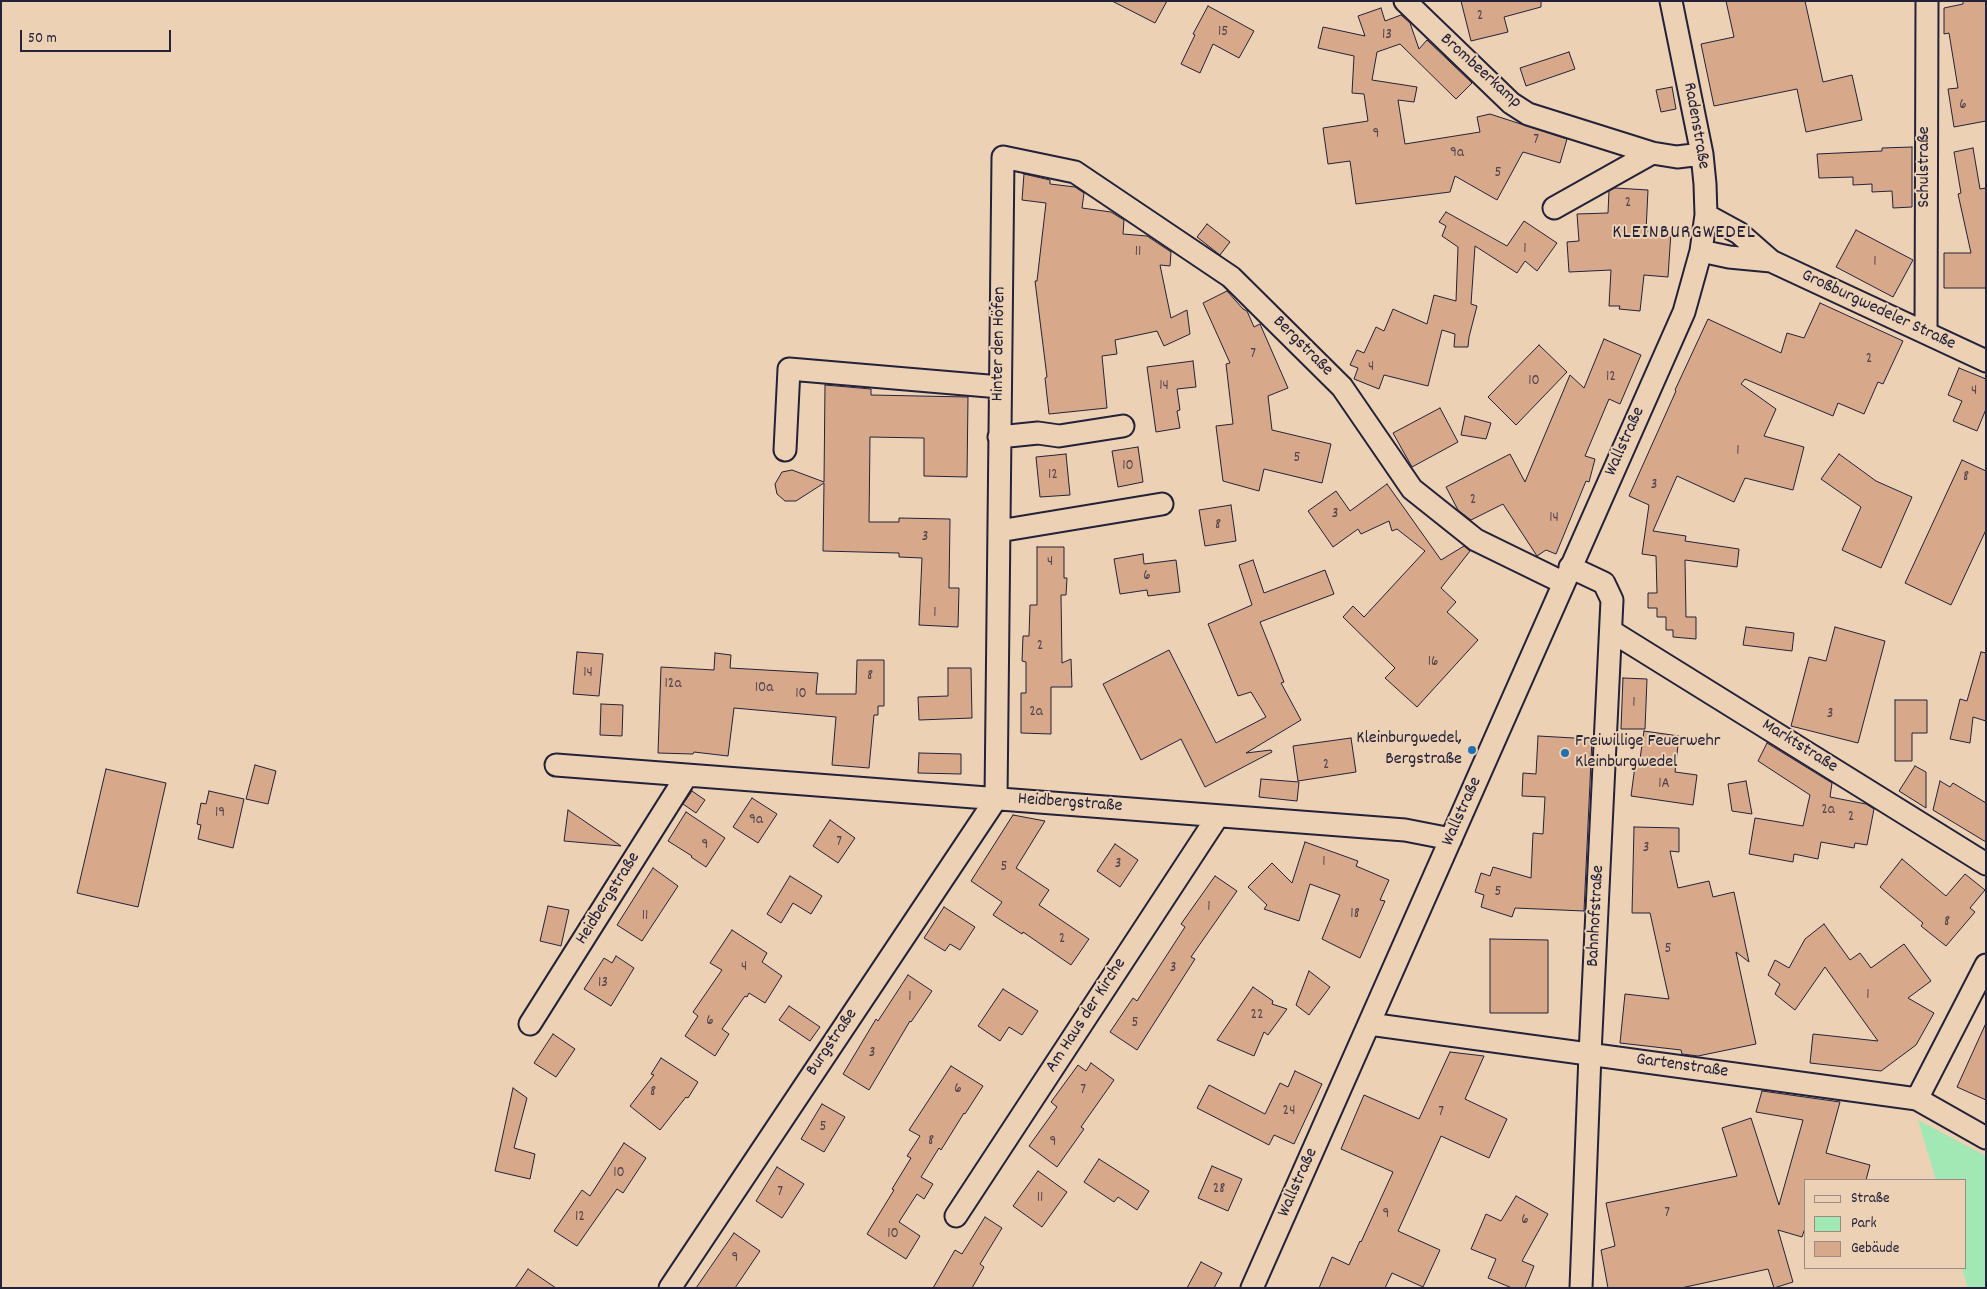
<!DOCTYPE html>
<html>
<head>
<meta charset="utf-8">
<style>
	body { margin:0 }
	#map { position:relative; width:1987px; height:1289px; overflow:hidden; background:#edd1b4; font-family:Dekko,sans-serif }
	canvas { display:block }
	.frame { position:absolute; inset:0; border:2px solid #22223b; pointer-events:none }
	.legend { position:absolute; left:1804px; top:1179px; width:162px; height:90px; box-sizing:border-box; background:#edd1b4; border:1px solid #9c8b84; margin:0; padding:6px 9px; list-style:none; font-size:15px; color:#22223b }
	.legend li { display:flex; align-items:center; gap:10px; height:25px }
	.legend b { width:25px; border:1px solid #9c8b84 }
	.scale { position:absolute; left:20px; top:30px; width:151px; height:22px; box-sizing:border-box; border:2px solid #22223b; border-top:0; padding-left:6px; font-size:15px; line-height:18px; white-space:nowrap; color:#22223b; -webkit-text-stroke:4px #edd1b4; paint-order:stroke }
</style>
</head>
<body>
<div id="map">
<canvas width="1987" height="1289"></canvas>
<div class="frame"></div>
<ul class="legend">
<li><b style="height:6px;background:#edd1b4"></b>Straße</li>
<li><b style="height:14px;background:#a1e8b5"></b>Park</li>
<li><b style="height:14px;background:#d8a88a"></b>Gebäude</li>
</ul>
<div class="scale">50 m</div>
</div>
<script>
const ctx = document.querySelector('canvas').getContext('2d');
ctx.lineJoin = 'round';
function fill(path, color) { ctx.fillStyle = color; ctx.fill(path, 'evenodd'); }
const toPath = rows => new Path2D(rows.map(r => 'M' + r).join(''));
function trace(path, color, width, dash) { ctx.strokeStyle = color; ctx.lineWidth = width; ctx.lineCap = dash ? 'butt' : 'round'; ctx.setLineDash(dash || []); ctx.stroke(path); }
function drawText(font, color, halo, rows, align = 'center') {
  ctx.font = font + ' Dekko,sans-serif'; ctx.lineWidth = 4; ctx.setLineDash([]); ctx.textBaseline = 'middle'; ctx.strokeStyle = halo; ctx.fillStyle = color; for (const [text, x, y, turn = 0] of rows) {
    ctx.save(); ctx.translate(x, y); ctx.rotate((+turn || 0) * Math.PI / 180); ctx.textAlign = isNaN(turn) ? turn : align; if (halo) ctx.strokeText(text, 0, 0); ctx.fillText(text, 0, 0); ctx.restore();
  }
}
const green = toPath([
	[1918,1120,1986,1156,1986,1288,1968,1288,1962,1268,1966,1268,1966,1180,1936,1180]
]);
const building = toPath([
	[1112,1,1167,1,1155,23,1112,1],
	[1461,1,1541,1,1541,7,1504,17,1508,32,1471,41,1461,1],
	[1726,1,1805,1,1823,82,1852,75,1862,120,1806,132,1797,89,1714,106,1701,44,1734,37,1726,1],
	[1963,1,1986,1,1986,121,1954,127,1948,89,1958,88,1949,33,1944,34,1944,8,1963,4,1963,1],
	[1208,6,1254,31,1239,58,1213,44,1200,73,1181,64,1195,35,1193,34,1208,6],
	[1381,8,1385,21,1401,15,1410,23,1419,49,1427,40,1472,83,1456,99,1400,44,1377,52,1372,80,1417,87,1414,102,1398,100,1405,144,1480,132,1477,117,1490,114,1567,139,1560,163,1523,152,1497,200,1455,176,1450,192,1356,204,1350,161,1328,164,1323,128,1368,121,1364,94,1352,93,1354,56,1318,48,1323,27,1365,36,1358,16,1381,8],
	[1569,52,1575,69,1526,86,1520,68,1569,52],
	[1672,87,1676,109,1661,112,1656,90,1672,87],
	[1912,147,1912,207,1893,208,1892,191,1872,192,1872,184,1853,185,1853,177,1819,178,1817,154,1882,151,1882,148,1912,147],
	[1973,148,1980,189,1986,188,1986,288,1944,288,1944,253,1971,253,1958,194,1961,193,1954,152,1973,148],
	[1024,174,1050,180,1050,184,1075,187,1084,193,1082,208,1111,212,1124,220,1123,234,1147,236,1171,252,1170,266,1160,265,1171,318,1187,310,1190,334,1164,346,1157,331,1115,340,1117,354,1102,356,1107,408,1049,414,1045,378,1047,377,1035,281,1037,281,1046,203,1022,200,1024,174],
	[1615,188,1648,190,1646,231,1671,232,1668,277,1644,275,1640,311,1619,309,1620,306,1609,306,1611,270,1569,272,1567,242,1579,241,1577,214,1608,213,1609,191,1615,188],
	[1446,212,1507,246,1524,221,1557,243,1537,271,1525,261,1517,273,1475,246,1471,304,1477,306,1469,337,1468,347,1454,347,1455,334,1442,330,1428,386,1384,375,1379,389,1354,379,1358,368,1350,365,1357,350,1364,353,1376,327,1384,331,1393,309,1427,324,1434,295,1456,301,1458,247,1442,236,1446,226,1439,222,1446,212],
	[1207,224,1230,242,1220,255,1197,237,1207,224],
	[1856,230,1913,260,1893,297,1836,267,1856,230],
	[1227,291,1243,309,1247,311,1254,327,1260,324,1288,388,1268,396,1272,430,1331,444,1322,483,1264,469,1259,491,1223,481,1216,426,1233,424,1226,364,1230,363,1203,303,1227,291],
	[1820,303,1903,341,1883,384,1878,382,1864,414,1838,403,1833,416,1745,379,1741,384,1776,409,1764,436,1804,447,1793,490,1745,478,1734,502,1677,476,1653,531,1686,536,1685,541,1739,549,1737,567,1685,560,1686,617,1696,617,1696,639,1673,637,1673,630,1666,630,1666,617,1657,617,1657,608,1648,608,1648,593,1657,593,1656,556,1642,554,1649,505,1629,496,1676,391,1675,390,1708,319,1781,353,1787,333,1804,338,1820,303],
	[1604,339,1641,355,1620,404,1609,399,1585,456,1595,459,1589,482,1586,481,1556,554,1546,550,1537,556,1503,504,1471,520,1458,510,1446,487,1510,454,1525,482,1570,375,1584,388,1604,339],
	[1539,345,1567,372,1516,425,1488,397,1539,345],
	[1193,361,1196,387,1177,389,1180,410,1177,411,1180,428,1156,432,1147,367,1193,361],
	[1959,368,1986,379,1986,409,1977,431,1953,421,1962,401,1948,395,1959,368],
	[825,385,871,389,871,395,968,397,967,477,924,476,924,438,870,437,869,522,899,522,899,518,950,519,949,588,959,588,958,627,919,625,922,558,899,557,899,553,823,551,824,483,796,501,785,501,777,494,775,484,782,472,792,470,824,482,825,385],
	[1440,408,1458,442,1412,467,1393,433,1440,408],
	[1465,416,1491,423,1486,439,1461,435,1465,416],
	[1138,447,1143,482,1118,487,1112,451,1138,447],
	[1066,454,1070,495,1040,497,1036,457,1066,454],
	[1839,454,1876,481,1912,497,1881,568,1842,550,1861,507,1821,479,1839,454],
	[1962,460,1986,471,1986,530,1951,605,1905,583,1962,460],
	[1387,484,1441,560,1464,546,1470,551,1441,588,1456,602,1447,612,1478,640,1417,707,1385,678,1395,668,1343,617,1353,606,1364,617,1425,551,1397,529,1392,531,1389,521,1361,534,1358,529,1333,547,1308,511,1336,491,1350,511,1387,484],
	[1231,505,1236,541,1205,546,1199,510,1231,505],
	[1037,547,1064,547,1064,578,1067,578,1066,595,1061,595,1062,663,1071,659,1072,687,1051,687,1051,734,1021,733,1021,693,1026,693,1026,662,1022,661,1023,636,1029,636,1030,605,1037,605,1037,547],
	[1143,554,1144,564,1176,560,1180,592,1148,596,1147,590,1120,594,1114,559,1143,554],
	[1253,560,1264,593,1325,570,1334,594,1260,622,1284,682,1281,683,1301,720,1246,753,1271,750,1272,752,1205,787,1181,739,1141,760,1103,684,1169,650,1216,743,1266,717,1251,692,1238,696,1208,624,1252,605,1239,565,1253,560],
	[1746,627,1794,633,1792,651,1743,645,1746,627],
	[1835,627,1885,641,1858,743,1791,726,1809,657,1826,661,1835,627],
	[577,652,603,654,599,696,573,694,577,652],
	[1981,652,1986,653,1986,721,1973,717,1970,743,1950,739,1960,699,1967,701,1981,652],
	[715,653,731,655,730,668,818,673,816,694,856,694,857,660,884,660,884,706,878,706,878,715,874,715,869,768,832,765,836,717,734,708,728,756,694,752,693,754,658,753,661,667,714,670,715,653],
	[948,668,971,668,972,718,919,720,918,697,948,696,948,668],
	[1623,678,1647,679,1645,729,1621,729,1623,678],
	[1895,700,1927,700,1927,733,1912,733,1912,761,1895,761,1895,700],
	[601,704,623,705,622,736,600,735,601,704],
	[1644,731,1679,736,1675,772,1697,775,1693,805,1631,796,1635,766,1639,766,1644,731],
	[1538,736,1592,739,1584,911,1515,908,1512,917,1481,907,1484,895,1475,892,1481,873,1490,876,1493,867,1531,878,1533,833,1543,834,1545,797,1522,796,1523,773,1536,774,1538,736],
	[1351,738,1356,772,1298,781,1293,746,1351,738],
	[1767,743,1832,783,1830,797,1866,804,1874,809,1867,845,1855,843,1854,848,1821,842,1818,859,1794,854,1793,862,1749,854,1755,818,1803,826,1810,795,1758,761,1767,743],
	[919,753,961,754,961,774,918,773,919,753],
	[255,765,276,771,268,804,246,799,255,765],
	[1915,766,1926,772,1926,808,1899,791,1915,766],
	[106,769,166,783,138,907,77,893,106,769],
	[1261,779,1299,782,1297,801,1259,797,1261,779],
	[1746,781,1752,814,1732,811,1728,784,1746,781],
	[1940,781,1950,787,1953,783,1986,803,1986,842,1933,810,1940,781],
	[209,791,244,799,233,848,198,839,201,825,197,824,201,803,206,804,209,791],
	[692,791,705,800,696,813,683,804,692,791],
	[752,798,777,814,758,843,733,827,752,798],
	[568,810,621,846,564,841,568,810],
	[686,812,725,838,706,867,691,857,692,856,668,841,686,812],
	[1013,815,1045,821,1016,868,1049,890,1039,905,1089,939,1071,965,1023,932,1022,934,993,915,1002,902,971,881,1013,815],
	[830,820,855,838,838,863,813,846,830,820],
	[1634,827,1679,828,1679,852,1670,851,1678,888,1709,881,1713,897,1734,892,1749,962,1736,952,1756,1044,1698,1056,1682,1054,1681,1050,1620,1043,1625,994,1669,999,1650,913,1632,913,1634,827],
	[1305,842,1358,861,1356,866,1389,880,1380,900,1385,901,1360,958,1322,939,1340,895,1310,884,1299,921,1264,909,1267,905,1248,887,1272,863,1292,883,1305,842],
	[1115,844,1138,860,1120,887,1097,871,1115,844],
	[1902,859,1946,896,1965,874,1985,890,1970,908,1975,912,1946,946,1921,926,1923,923,1880,887,1902,859],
	[653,868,678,886,642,941,617,925,653,868],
	[790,876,822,896,811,914,793,903,781,923,767,914,790,876],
	[1215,876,1237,891,1191,957,1195,959,1137,1050,1110,1032,1133,998,1137,1001,1185,927,1181,924,1215,876],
	[548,906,569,910,561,946,540,941,548,906],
	[944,907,975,927,960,950,950,944,945,951,924,938,944,907],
	[1824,924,1850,960,1860,953,1871,968,1904,944,1931,981,1908,998,1934,1013,1916,1045,1881,1071,1810,1063,1813,1034,1878,1041,1825,967,1795,1010,1775,994,1780,984,1768,975,1775,960,1789,968,1805,939,1824,924],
	[732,930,767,953,762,962,782,976,765,1003,749,993,747,997,745,996,722,1029,729,1034,715,1056,685,1036,698,1016,693,1012,722,970,710,963,732,930],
	[1490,939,1548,940,1548,1013,1490,1013,1490,939],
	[616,956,634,968,611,1006,584,989,604,958,612,963,616,956],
	[1309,971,1330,987,1309,1015,1296,1005,1309,971],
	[908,975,932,991,911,1022,910,1021,869,1090,843,1074,876,1019,878,1021,908,975],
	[1253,987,1273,1001,1272,1004,1287,1009,1268,1035,1264,1032,1254,1056,1217,1040,1253,987],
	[1003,989,1038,1011,1022,1035,1009,1027,1000,1041,978,1026,1003,989],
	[789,1006,820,1027,810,1041,779,1020,789,1006],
	[1986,1023,1986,1100,1957,1087,1986,1023],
	[553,1034,575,1049,556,1077,534,1063,553,1034],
	[1450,1052,1484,1056,1465,1099,1507,1119,1489,1158,1441,1136,1398,1231,1440,1250,1423,1287,1392,1273,1385,1288,1319,1288,1332,1257,1349,1265,1360,1241,1361,1242,1393,1172,1341,1149,1364,1095,1419,1119,1450,1052],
	[661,1058,698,1082,688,1098,686,1097,660,1130,630,1106,654,1075,651,1074,661,1058],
	[1091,1063,1114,1080,1081,1127,1084,1129,1057,1167,1029,1146,1057,1107,1051,1102,1078,1065,1086,1071,1091,1063],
	[951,1066,983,1086,965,1114,964,1113,941,1150,939,1148,921,1177,933,1184,924,1199,917,1194,899,1222,920,1236,906,1259,867,1234,894,1190,892,1189,911,1158,907,1156,920,1136,909,1130,951,1066],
	[1295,1071,1322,1084,1294,1144,1274,1135,1269,1145,1197,1108,1209,1085,1265,1114,1280,1083,1288,1087,1295,1071],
	[513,1088,527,1098,514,1148,535,1154,530,1179,495,1171,513,1088],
	[1762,1091,1840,1102,1826,1153,1870,1165,1866,1180,1806,1180,1806,1225,1802,1237,1778,1230,1793,1282,1774,1288,1768,1269,1681,1288,1608,1288,1601,1250,1615,1246,1606,1203,1737,1176,1722,1128,1751,1118,1779,1205,1803,1120,1756,1112,1762,1091],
	[822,1104,845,1117,824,1152,801,1139,822,1104],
	[624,1143,646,1158,623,1193,617,1189,577,1246,554,1231,582,1190,590,1196,624,1143],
	[1099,1159,1149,1191,1137,1210,1118,1197,1114,1202,1084,1182,1099,1159],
	[1212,1166,1242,1179,1228,1211,1198,1198,1212,1166],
	[777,1167,804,1184,782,1218,756,1201,777,1167],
	[1038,1171,1067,1192,1042,1227,1013,1206,1038,1171],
	[1516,1196,1548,1214,1522,1261,1534,1266,1525,1288,1512,1288,1488,1278,1496,1259,1471,1249,1486,1214,1501,1221,1516,1196],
	[985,1217,1002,1228,980,1264,984,1267,972,1288,933,1288,955,1250,962,1254,985,1217],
	[734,1233,760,1251,735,1288,696,1288,734,1233],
	[1201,1262,1222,1273,1214,1288,1187,1288,1201,1262],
	[528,1269,556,1288,515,1288,528,1269]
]);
const minor = toPath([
	[1405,1,1511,103,1528,114,1652,153,1677,157,1702,154],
	[1554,208,1652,153],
	[1706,215,1739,233,1771,261,1986,361],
	[1701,251,1729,257,1771,261],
	[1926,333,1927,1],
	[999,437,1038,433,1059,436,1123,426],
	[785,450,789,369,1000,387],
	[999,531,1162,504],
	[1570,567,1604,583,1612,600,1590,1054,1581,1288],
	[1611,631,1986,864],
	[556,765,1405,830,1451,839],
	[996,799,1003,157,1075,172,1231,277,1342,387,1412,489,1476,540,1564,583],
	[530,1024,687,775],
	[1369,1024,1917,1099,1986,1138],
	[1917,1099,1986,965],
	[956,1216,1218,816],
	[670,1288,996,799],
	[1252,1288,1684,312,1701,251,1706,215,1705,184,1702,154,1671,1]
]);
const markers = [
	[1472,750,5,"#1f6fb2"],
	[1565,753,5,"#1f6fb2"]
];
const numberNames = [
	["2",1480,17],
	["15",1223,33],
	["13",1387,36],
	["6",1963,106],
	["9",1376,135],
	["7",1536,141],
	["9a",1457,154],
	["5",1498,174],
	["2",1628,204],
	["1",1525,250],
	["11",1138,253],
	["1",1875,263],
	["7",1253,355],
	["2",1869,360],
	["4",1371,368],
	["12",1611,378],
	["10",1534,382],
	["14",1164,387],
	["4",1974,392],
	["1",1738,452],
	["5",1297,459],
	["10",1128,467],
	["12",1053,476],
	["8",1966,478],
	["3",1654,486],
	["2",1473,501],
	["3",1335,515],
	["14",1554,519],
	["8",1218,526],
	["3",925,538],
	["4",1050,563],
	["6",1147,577],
	["1",935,614],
	["2",1040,647],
	["16",1433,663],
	["14",588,674],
	["8",870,677],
	["12a",673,685],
	["10a",764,689],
	["10",801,695],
	["1",1634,704],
	["2a",1036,713],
	["3",1830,715],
	["2",1326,766],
	["1A",1664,785],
	["2a",1828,811],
	["19",220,814],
	["2",1851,818],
	["9a",756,821],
	["7",839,843],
	["9",705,846],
	["3",1646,849],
	["1",1324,863],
	["3",1118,865],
	["5",1004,868],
	["5",1498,893],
	["1",1209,908],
	["18",1355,915],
	["11",645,917],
	["8",1947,923],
	["2",1062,940],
	["5",1668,950],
	["4",744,968],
	["3",1173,969],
	["13",603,984],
	["1",1868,996],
	["1",910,998],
	["22",1257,1016],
	["6",710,1022],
	["5",1135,1024],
	["3",872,1054],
	["6",958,1090],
	["7",1083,1091],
	["8",653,1093],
	["24",1289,1112],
	["7",1441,1113],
	["5",823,1128],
	["8",931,1142],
	["9",1053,1143],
	["10",619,1174],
	["28",1219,1190],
	["7",780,1193],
	["11",1040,1199],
	["7",1667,1214],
	["9",1386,1215],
	["12",580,1218],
	["6",1525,1221],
	["10",893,1235],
	["9",735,1259]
];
const streetNames = [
	["Brombeerkamp",1480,72,42],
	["Radenstraße",1695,126,80],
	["Schulstraße",1926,167,-90],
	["Großburgwedeler Straße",1878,311,25],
	["Hinter den Höfen",1000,344,-89],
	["Bergstraße",1302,347,45],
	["Wallstraße",1626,442,-66],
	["Marktstraße",1799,747,32],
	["Heidbergstraße",1070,804,4],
	["Wallstraße",1463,812,-66],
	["Heidbergstraße",609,899,-58],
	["Bahnhofstraße",1597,916,-87],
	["Am Haus der Kirche",1087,1016,-57],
	["Burgstraße",833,1043,-56],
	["Gartenstraße",1682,1067,8],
	["Wallstraße",1299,1183,-66]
];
const poiNames = [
	["Kleinburgwedel,",1462,740],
	["Bergstraße",1462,761],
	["Freiwillige Feuerwehr",1575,743,"left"],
	["Kleinburgwedel",1575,764,"left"]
];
const quarterNames = [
	["KLEINBURGWEDEL",1684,234]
];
fill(green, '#a1e8b5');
fill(building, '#d8a88a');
trace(building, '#22223b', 1);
trace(minor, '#22223b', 25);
trace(minor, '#edd1b4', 21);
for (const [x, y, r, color] of markers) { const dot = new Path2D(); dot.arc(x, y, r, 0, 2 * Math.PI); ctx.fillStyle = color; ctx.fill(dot); trace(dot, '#edd1b4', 2); }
drawText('15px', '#50444f', null, numberNames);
drawText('18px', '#22223b', '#edd1b4', streetNames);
drawText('18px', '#22223b', '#edd1b4', poiNames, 'right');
ctx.letterSpacing = '1px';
drawText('20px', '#22223b', '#edd1b4', quarterNames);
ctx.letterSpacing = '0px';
</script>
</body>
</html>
